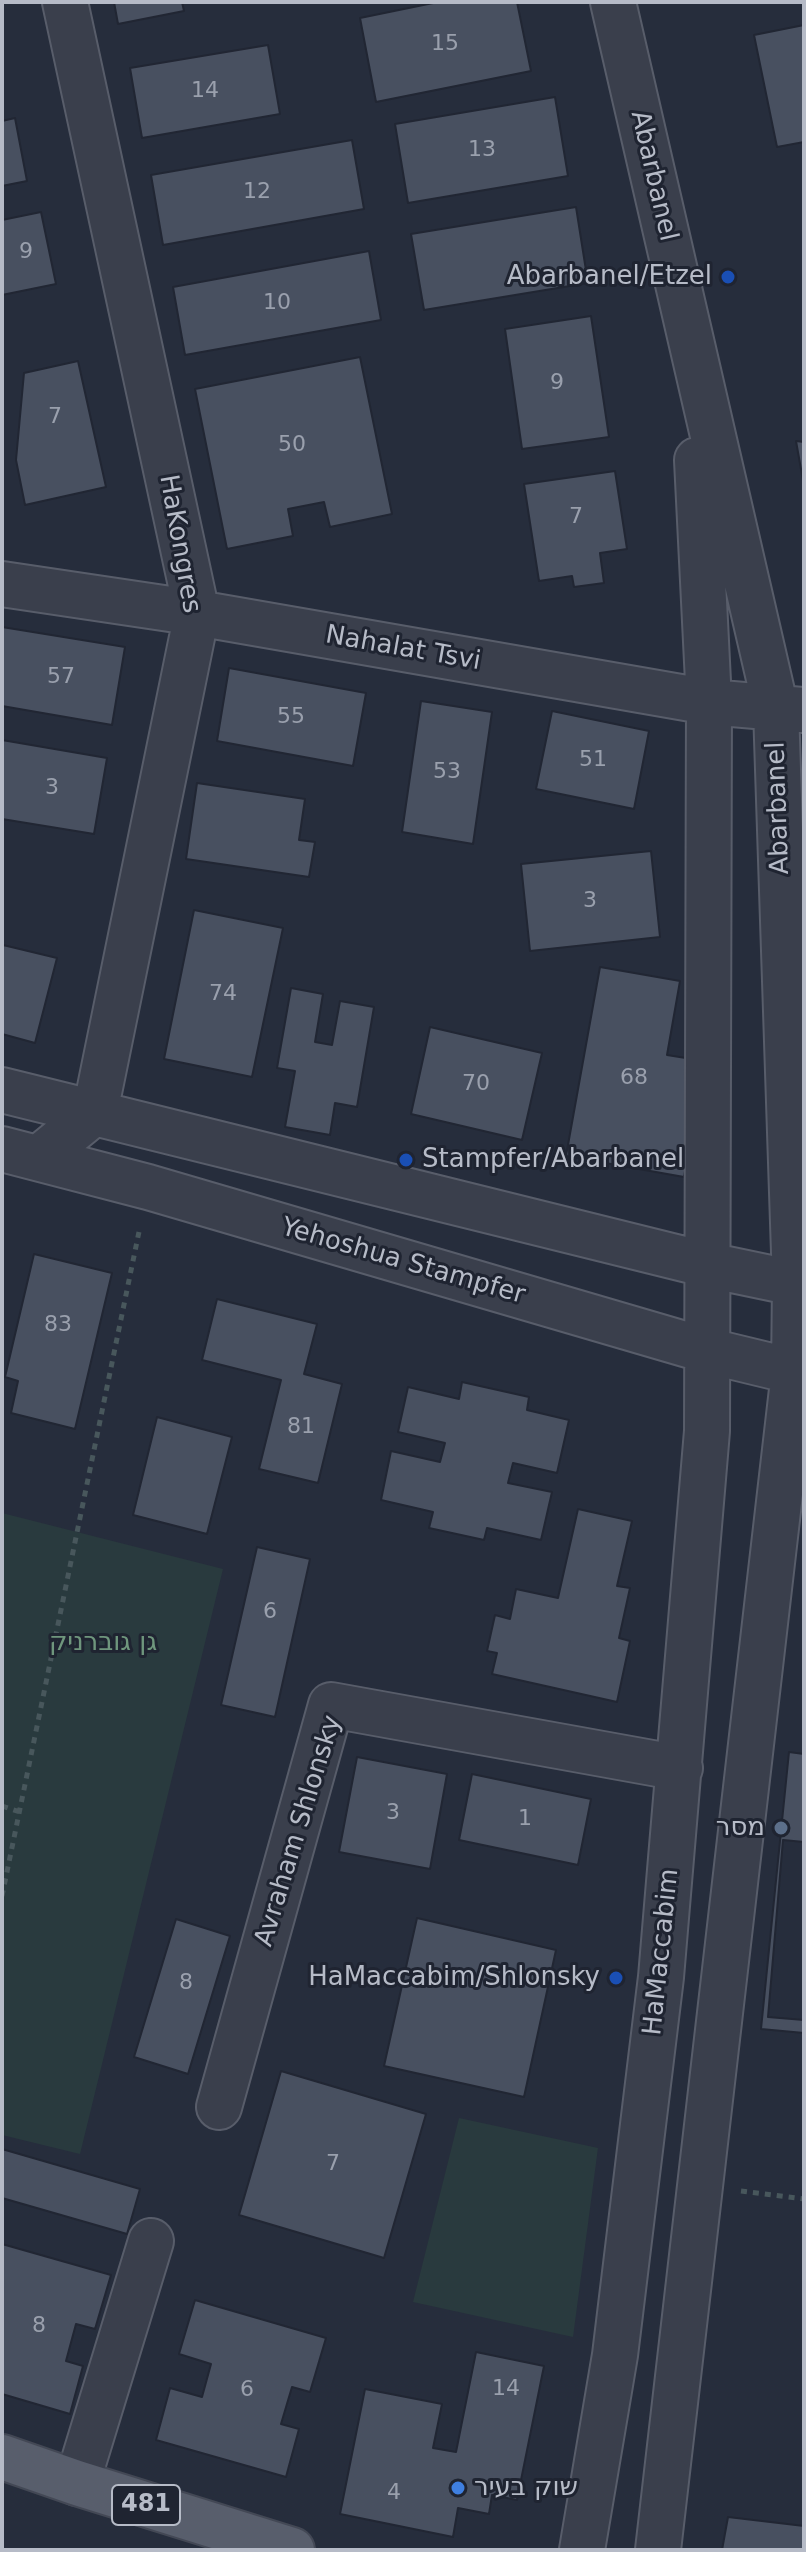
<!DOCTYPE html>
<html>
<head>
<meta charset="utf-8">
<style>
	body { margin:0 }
	#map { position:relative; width:806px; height:2552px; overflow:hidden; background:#262d3c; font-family:"DejaVu Sans",sans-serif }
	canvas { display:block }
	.frame { position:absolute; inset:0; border:4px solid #b6bbc7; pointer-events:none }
</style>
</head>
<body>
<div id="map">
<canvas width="806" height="2552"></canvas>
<div class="frame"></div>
</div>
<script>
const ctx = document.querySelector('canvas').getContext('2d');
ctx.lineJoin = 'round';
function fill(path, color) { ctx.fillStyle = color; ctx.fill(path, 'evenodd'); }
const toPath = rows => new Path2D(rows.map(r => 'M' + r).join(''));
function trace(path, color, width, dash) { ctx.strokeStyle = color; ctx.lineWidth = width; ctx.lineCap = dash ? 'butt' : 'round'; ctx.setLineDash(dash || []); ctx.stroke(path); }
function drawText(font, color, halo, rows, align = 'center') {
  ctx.font = font + ' "DejaVu Sans","Noto Sans Hebrew",sans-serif'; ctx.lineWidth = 6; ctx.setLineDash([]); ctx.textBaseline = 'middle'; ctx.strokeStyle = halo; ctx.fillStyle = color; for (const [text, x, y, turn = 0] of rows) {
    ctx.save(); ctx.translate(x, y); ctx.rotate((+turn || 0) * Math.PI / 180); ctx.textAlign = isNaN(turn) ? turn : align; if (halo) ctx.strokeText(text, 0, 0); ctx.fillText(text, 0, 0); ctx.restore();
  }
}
const green = toPath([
	[2,1513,223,1569,80,2154,2,2135],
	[459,2118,598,2148,573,2337,413,2302]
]);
const building = toPath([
	[114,2,182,2,184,11,118,24,114,2],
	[438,2,517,2,531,71,376,102,360,18,438,2],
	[804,25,804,142,777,147,754,35,804,25],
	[268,45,280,114,142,138,130,68,268,45],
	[555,97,568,176,408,203,395,124,555,97],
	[15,118,27,181,2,186,2,121,15,118],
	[352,140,364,209,163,245,151,175,352,140],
	[576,207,588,283,424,310,411,234,576,207],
	[41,212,56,284,2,295,2,220,41,212],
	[369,251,381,320,185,355,173,287,369,251],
	[591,316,609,437,522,449,505,329,591,316],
	[360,357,392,514,330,527,324,502,288,509,293,536,227,549,195,389,360,357],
	[78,361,106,487,25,505,16,460,24,373,78,361],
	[796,441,804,442,804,486,796,441],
	[615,471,627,549,600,553,604,583,574,587,572,576,539,581,524,484,615,471],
	[2,627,125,647,112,725,2,706,2,627],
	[229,668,366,693,353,766,217,741,229,668],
	[421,701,492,712,473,844,402,832,421,701],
	[552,711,649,731,634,809,536,789,552,711],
	[2,740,107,758,94,834,2,819,2,740],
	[197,783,305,799,299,840,315,842,309,877,186,859,197,783],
	[651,851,660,937,530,951,521,864,651,851],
	[194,910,283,928,252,1077,164,1059,194,910],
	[3,945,57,958,35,1043,2,1034,3,945],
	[600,967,680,981,667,1055,692,1059,685,1097,697,1099,684,1177,566,1156,600,967],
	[291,988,323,994,315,1042,332,1045,340,1001,374,1007,357,1107,335,1103,330,1135,285,1127,295,1071,277,1068,291,988],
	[430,1027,542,1053,522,1140,411,1114,430,1027],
	[34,1254,112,1273,75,1429,11,1413,18,1381,5,1377,34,1254],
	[217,1299,317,1324,304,1374,342,1384,318,1483,259,1469,281,1380,202,1360,217,1299],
	[462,1382,529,1397,527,1410,569,1420,557,1473,513,1463,508,1483,552,1492,541,1540,487,1528,484,1540,429,1528,433,1512,381,1500,391,1451,440,1462,445,1443,398,1432,408,1387,459,1399,462,1382],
	[157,1417,232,1437,207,1534,133,1515,157,1417],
	[578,1509,632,1521,617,1586,630,1588,619,1638,630,1641,617,1702,492,1674,497,1653,487,1651,495,1615,510,1619,516,1589,558,1598,578,1509],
	[257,1547,310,1559,275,1717,221,1705,257,1547],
	[789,1752,804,1754,804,2033,761,2029,789,1752],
	[357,1757,447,1774,430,1869,339,1852,357,1757],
	[472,1774,591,1799,578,1865,459,1840,472,1774],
	[783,1840,804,1842,804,2020,768,2017,783,1840],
	[417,1918,556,1950,524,2097,384,2066,417,1918],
	[176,1919,230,1936,188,2074,134,2057,176,1919],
	[281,2071,426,2114,384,2258,239,2215,281,2071],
	[2,2149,140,2189,127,2234,2,2198,2,2149],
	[2,2244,111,2275,95,2329,76,2324,66,2361,83,2366,70,2414,2,2394,2,2244],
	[195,2300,326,2338,310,2392,292,2387,281,2424,299,2429,286,2477,156,2440,170,2388,202,2397,211,2364,179,2354,195,2300],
	[476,2352,544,2366,517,2500,492,2495,489,2514,458,2508,453,2537,340,2514,365,2389,442,2404,433,2448,456,2452,476,2352],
	[728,2517,804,2526,804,2550,722,2550,728,2517]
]);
const path = toPath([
	[2,1806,20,1812],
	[2,1896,140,1227],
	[741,2191,804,2199]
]);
const minor = toPath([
	[613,2,776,709,795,1283,794,1372,658,2550],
	[2,584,197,613,709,702,802,710],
	[2,1090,708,1265,804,1285],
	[2,1149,148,1187,705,1350,804,1374],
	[40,1157,95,1112,197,613,65,2],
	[219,2107,331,1705,680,1768],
	[77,2483,151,2241],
	[582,2550,615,2355,661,1977,707,1431,709,702,697,460]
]);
const major = toPath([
	[2,2457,77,2483,292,2550]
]);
const markers = [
	[728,277,8,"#1a4fb4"],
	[406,1160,8,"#1a4fb4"],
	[781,1828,8,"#5c6f8a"],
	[616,1978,8,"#1a4fb4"],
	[458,2488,8,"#3f7fe0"]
];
const numberNames = [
	["15",445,44],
	["14",205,91],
	["13",482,150],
	["12",257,192],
	["9",26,252],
	["10",277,303],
	["9",557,383],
	["7",55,417],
	["50",292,445],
	["7",576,517],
	["57",61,677],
	["55",291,717],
	["51",593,760],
	["53",447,772],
	["3",52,788],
	["3",590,901],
	["74",223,994],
	["68",634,1078],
	["70",476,1084],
	["83",58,1325],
	["81",301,1427],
	["6",270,1612],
	["3",393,1813],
	["1",525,1819],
	["8",186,1983],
	["7",333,2164],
	["8",39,2326],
	["14",506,2389],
	["6",247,2390],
	["4",394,2493]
];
const shields = [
	[146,2505,68]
];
const shieldNames = [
	["481",146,2505]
];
const streetNames = [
	["Abarbanel",653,176,77],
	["HaKongres",179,544,80],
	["Nahalat Tsvi",403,649,10],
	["Abarbanel",779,808,-92],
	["Yehoshua Stampfer",403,1262,16],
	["Avraham Shlonsky",299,1831,-73],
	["HaMaccabim",662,1952,-84]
];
const poiNames = [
	["Abarbanel/Etzel",712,277],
	["Stampfer/Abarbanel",422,1160,"left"],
	["מסר",765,1828],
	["HaMaccabim/Shlonsky",600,1978],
	["שוק בעיר",474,2488,"left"]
];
const parkNames = [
	["גן גוברניק",103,1643]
];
fill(green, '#293a3e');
fill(building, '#485060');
trace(building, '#212633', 2);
trace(minor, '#585d6a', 48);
trace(major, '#434855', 48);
trace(path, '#48575c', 5, [6, 6]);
trace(minor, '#3a3f4c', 44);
trace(major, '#585e6c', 44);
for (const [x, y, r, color] of markers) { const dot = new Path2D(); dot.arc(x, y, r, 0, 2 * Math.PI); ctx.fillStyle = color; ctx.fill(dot); trace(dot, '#1f2431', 3); }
drawText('22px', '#9aa0ad', null, numberNames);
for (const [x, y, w] of shields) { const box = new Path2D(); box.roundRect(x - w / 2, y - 20, w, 40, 6); ctx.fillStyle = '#1f2431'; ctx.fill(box); trace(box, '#b6bbc7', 2); }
drawText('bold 24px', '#b6bbc7', null, shieldNames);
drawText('26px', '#b6bbc7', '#1f2431', streetNames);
drawText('26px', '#b6bbc7', '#1f2431', poiNames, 'right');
drawText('26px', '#6f967d', '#1f2431', parkNames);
</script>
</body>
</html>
